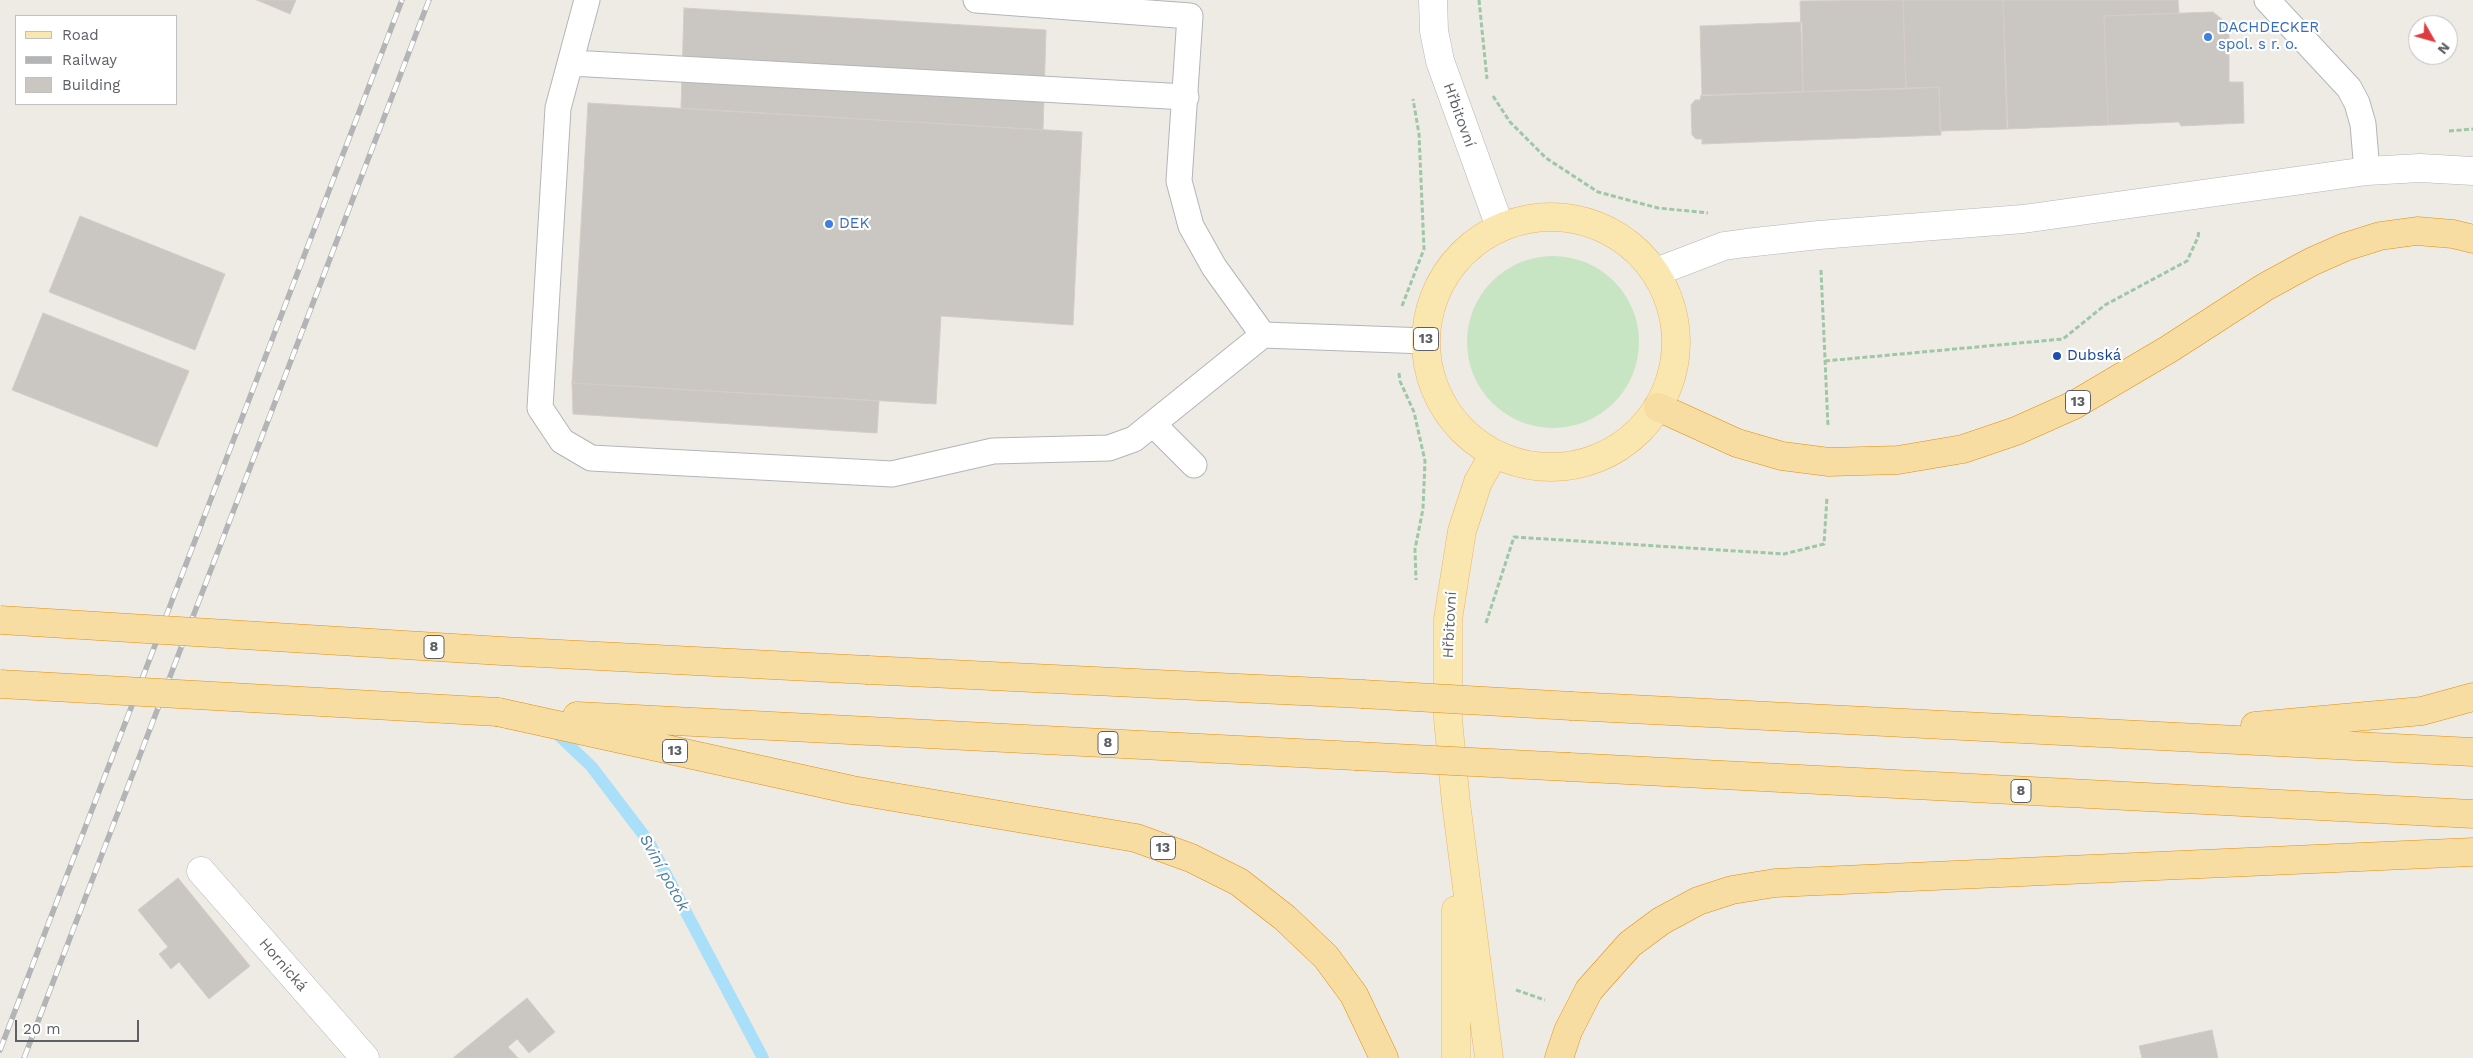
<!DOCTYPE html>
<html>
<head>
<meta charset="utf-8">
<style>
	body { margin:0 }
	#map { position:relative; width:2473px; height:1058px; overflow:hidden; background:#eeebe5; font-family:"Work Sans",sans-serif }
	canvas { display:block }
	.legend { position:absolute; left:15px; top:15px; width:162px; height:90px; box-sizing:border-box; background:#fff; border:1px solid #bec0c1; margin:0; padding:6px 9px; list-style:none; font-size:15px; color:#5d6165 }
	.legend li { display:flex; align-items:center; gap:10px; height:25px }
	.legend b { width:25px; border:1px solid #bec0c1 }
	.north { position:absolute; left:2408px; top:15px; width:50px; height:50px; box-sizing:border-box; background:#fff; border:1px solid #bec0c1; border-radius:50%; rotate:128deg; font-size:14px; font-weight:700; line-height:20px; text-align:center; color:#5d6165 }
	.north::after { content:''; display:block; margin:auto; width:18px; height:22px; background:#df3b3f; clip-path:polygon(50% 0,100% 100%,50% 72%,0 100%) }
	.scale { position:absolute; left:15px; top:1020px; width:124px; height:22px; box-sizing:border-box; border:2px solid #5d6165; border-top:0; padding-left:6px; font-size:15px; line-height:18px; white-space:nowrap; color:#5d6165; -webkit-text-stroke:4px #fff; paint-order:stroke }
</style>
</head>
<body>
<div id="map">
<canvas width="2473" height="1058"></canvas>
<ul class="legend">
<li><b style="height:6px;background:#fae6af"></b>Road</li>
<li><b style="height:6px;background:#b3b4b5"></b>Railway</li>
<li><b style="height:14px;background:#cac6c2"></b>Building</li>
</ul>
<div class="north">N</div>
<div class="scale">20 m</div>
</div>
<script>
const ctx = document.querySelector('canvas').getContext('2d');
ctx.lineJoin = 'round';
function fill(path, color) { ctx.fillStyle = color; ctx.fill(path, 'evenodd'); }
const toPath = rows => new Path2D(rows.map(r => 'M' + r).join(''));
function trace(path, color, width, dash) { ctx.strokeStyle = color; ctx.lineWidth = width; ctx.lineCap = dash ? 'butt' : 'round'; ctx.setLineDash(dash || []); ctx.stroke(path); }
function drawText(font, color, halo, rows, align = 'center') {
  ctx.font = font + ' "Work Sans",sans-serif'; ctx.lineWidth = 4.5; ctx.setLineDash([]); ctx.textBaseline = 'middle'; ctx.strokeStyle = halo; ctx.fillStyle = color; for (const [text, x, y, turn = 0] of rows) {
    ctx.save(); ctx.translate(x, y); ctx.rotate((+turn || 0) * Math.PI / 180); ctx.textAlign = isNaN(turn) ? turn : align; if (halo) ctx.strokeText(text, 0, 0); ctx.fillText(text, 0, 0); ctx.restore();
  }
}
const green = toPath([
	'1467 342a86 86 0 1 1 172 0a86 86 0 1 1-172 0Z'
]);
const stream = toPath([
	[553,730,591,766,649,842,763,1058]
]);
const building = toPath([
	[257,0,296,0,290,14,257,0],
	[1903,0,2003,0,2008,129,1940,131,1939,87,1906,89,1903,0],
	[1903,0,1906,89,1803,92,1800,1,1903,0],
	[2003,0,2178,0,2179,13,2104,16,2108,125,2007,129,2003,0],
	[684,8,1046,30,1043,130,681,108,684,8],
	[2213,12,2229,25,2229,82,2243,82,2244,123,2181,126,2179,122,2108,125,2104,16,2213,12],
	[1802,22,1803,92,1702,96,1700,26,1802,22],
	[1939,87,1941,135,1702,144,1702,139,1696,139,1692,135,1691,105,1695,100,1700,100,1701,95,1939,87],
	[588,103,1082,132,1073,325,941,316,936,404,572,383,588,103],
	[80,216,225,274,195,350,49,292,80,216],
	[43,313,189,371,157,447,12,390,43,313],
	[572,383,879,401,877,433,573,414,572,383],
	[178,878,250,966,209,999,179,962,171,969,159,954,168,947,138,910,178,878],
	[527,998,555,1032,529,1053,517,1039,508,1047,518,1058,453,1058,527,998],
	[2212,1030,2218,1058,2142,1058,2139,1046,2212,1030]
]);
const path = toPath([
	[1479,0,1487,79],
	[1493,96,1510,122,1546,158,1598,192,1658,208,1708,213],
	[2449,131,2473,129],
	[1821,270,1828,426],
	[1402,306,1424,249,1419,134,1413,99],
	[1825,361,2063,339,2105,305,2187,261,2198,237,2199,230],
	[1399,373,1400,381,1414,412,1425,461,1423,509,1415,549,1416,580],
	[1486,623,1514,537,1784,554,1824,544,1827,497],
	[1516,990,1545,1000]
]);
const service = toPath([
	[587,0,558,108,540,408,562,441,591,458,892,474,993,451,1109,448,1134,439,1263,335,1426,341],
	[976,0,1190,16,1179,181,1191,226,1214,267,1263,335],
	[2267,0,2349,88,2357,103,2363,124,2367,171],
	[571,63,1186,97],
	[1153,424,1194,465]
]);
const minor = toPath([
	[1433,0,1434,31,1440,61,1500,227],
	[1656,272,1724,246,1746,243,1819,235,2023,219,2367,171,2420,168,2473,171],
	[201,871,365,1058]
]);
const primary = toPath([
	'1426 342a125 125 0 1 1 250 0a125 125 0 1 1-250 0Z',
	[1456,910,1456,1058],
	[1489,1058,1456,803,1448,719,1448,619,1462,531,1478,482,1494,454]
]);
const trunk = toPath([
	[1658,407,1737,443,1782,456,1829,462,1898,460,1963,449,2016,431,2074,405,2169,349,2265,287,2311,262,2345,247,2380,236,2417,231,2453,234,2473,239],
	[868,670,1362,694],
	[1572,706,2473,752],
	[498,712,852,790,1136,838,1191,858,1239,882,1285,918,1326,957,1354,995,1384,1058],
	[577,716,1356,756],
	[2255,726,2422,711,2473,697],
	[1569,767,2473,814],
	[1559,1058,1568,1031,1589,990,1630,944,1661,921,1698,901,1732,890,1775,883,2473,852]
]);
const rail = toPath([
	[0,1050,402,0],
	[24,1058,429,0]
]);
const trunkBridge = toPath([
	[0,620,502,651,868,670],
	[0,684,498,712],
	[1362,694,1572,706],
	[1356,756,1569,767]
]);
const markers = [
	[2208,37,5,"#3f7fe0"],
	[829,224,5,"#3f7fe0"],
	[2057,356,5,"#1a4fb4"]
];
const shields = [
	[1426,339,25],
	[2078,402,25],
	[434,647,20],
	[1108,743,20],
	[675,751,25],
	[2021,791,20],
	[1163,848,25]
];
const shieldNames = [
	["13",1426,339],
	["13",2078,402],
	["8",434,647],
	["8",1108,743],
	["13",675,751],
	["8",2021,791],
	["13",1163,848]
];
const shopNames = [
	["DACHDECKER",2218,28],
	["spol. s r. o.",2218,45],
	["DEK",839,224]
];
const streetNames = [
	["Hřbitovní",1459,115,70],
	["Hřbitovní",1450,625,-87],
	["Hornická",283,965,49]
];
const transitNames = [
	["Dubská",2067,356]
];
const waterNames = [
	["Sviní potok",664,873,61]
];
fill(green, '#c7e4c3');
trace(stream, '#aadffa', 12);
fill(building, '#cac6c2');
trace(building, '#d3cdc4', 1);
trace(service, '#b2b6b9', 27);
trace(minor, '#b2b6b9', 29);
trace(primary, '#e9b664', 29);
trace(trunk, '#e58d0e', 29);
trace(path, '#9ec7a6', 3, [5, 2.5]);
trace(service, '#fff', 25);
trace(minor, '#fff', 28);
trace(primary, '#fae6af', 28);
trace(trunk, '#f8dda2', 28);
trace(rail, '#b3b4b5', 5.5);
trace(rail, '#fff', 4, [11]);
trace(trunkBridge, '#e58d0e', 29, []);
trace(trunkBridge, '#f8dda2', 28);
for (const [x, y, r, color] of markers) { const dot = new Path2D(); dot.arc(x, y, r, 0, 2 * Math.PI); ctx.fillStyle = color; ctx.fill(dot); trace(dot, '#fff', 2); }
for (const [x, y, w] of shields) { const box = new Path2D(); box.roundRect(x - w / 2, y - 11.5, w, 23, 4); ctx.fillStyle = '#fff'; ctx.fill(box); trace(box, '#5d6165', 1); }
drawText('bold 14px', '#5d6165', null, shieldNames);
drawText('15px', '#366cbe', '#fff', shopNames, 'left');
drawText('15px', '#5d6165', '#fff', streetNames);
drawText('15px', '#164399', '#fff', transitNames, 'left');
drawText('italic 16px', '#447ba2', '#fff', waterNames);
</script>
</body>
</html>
